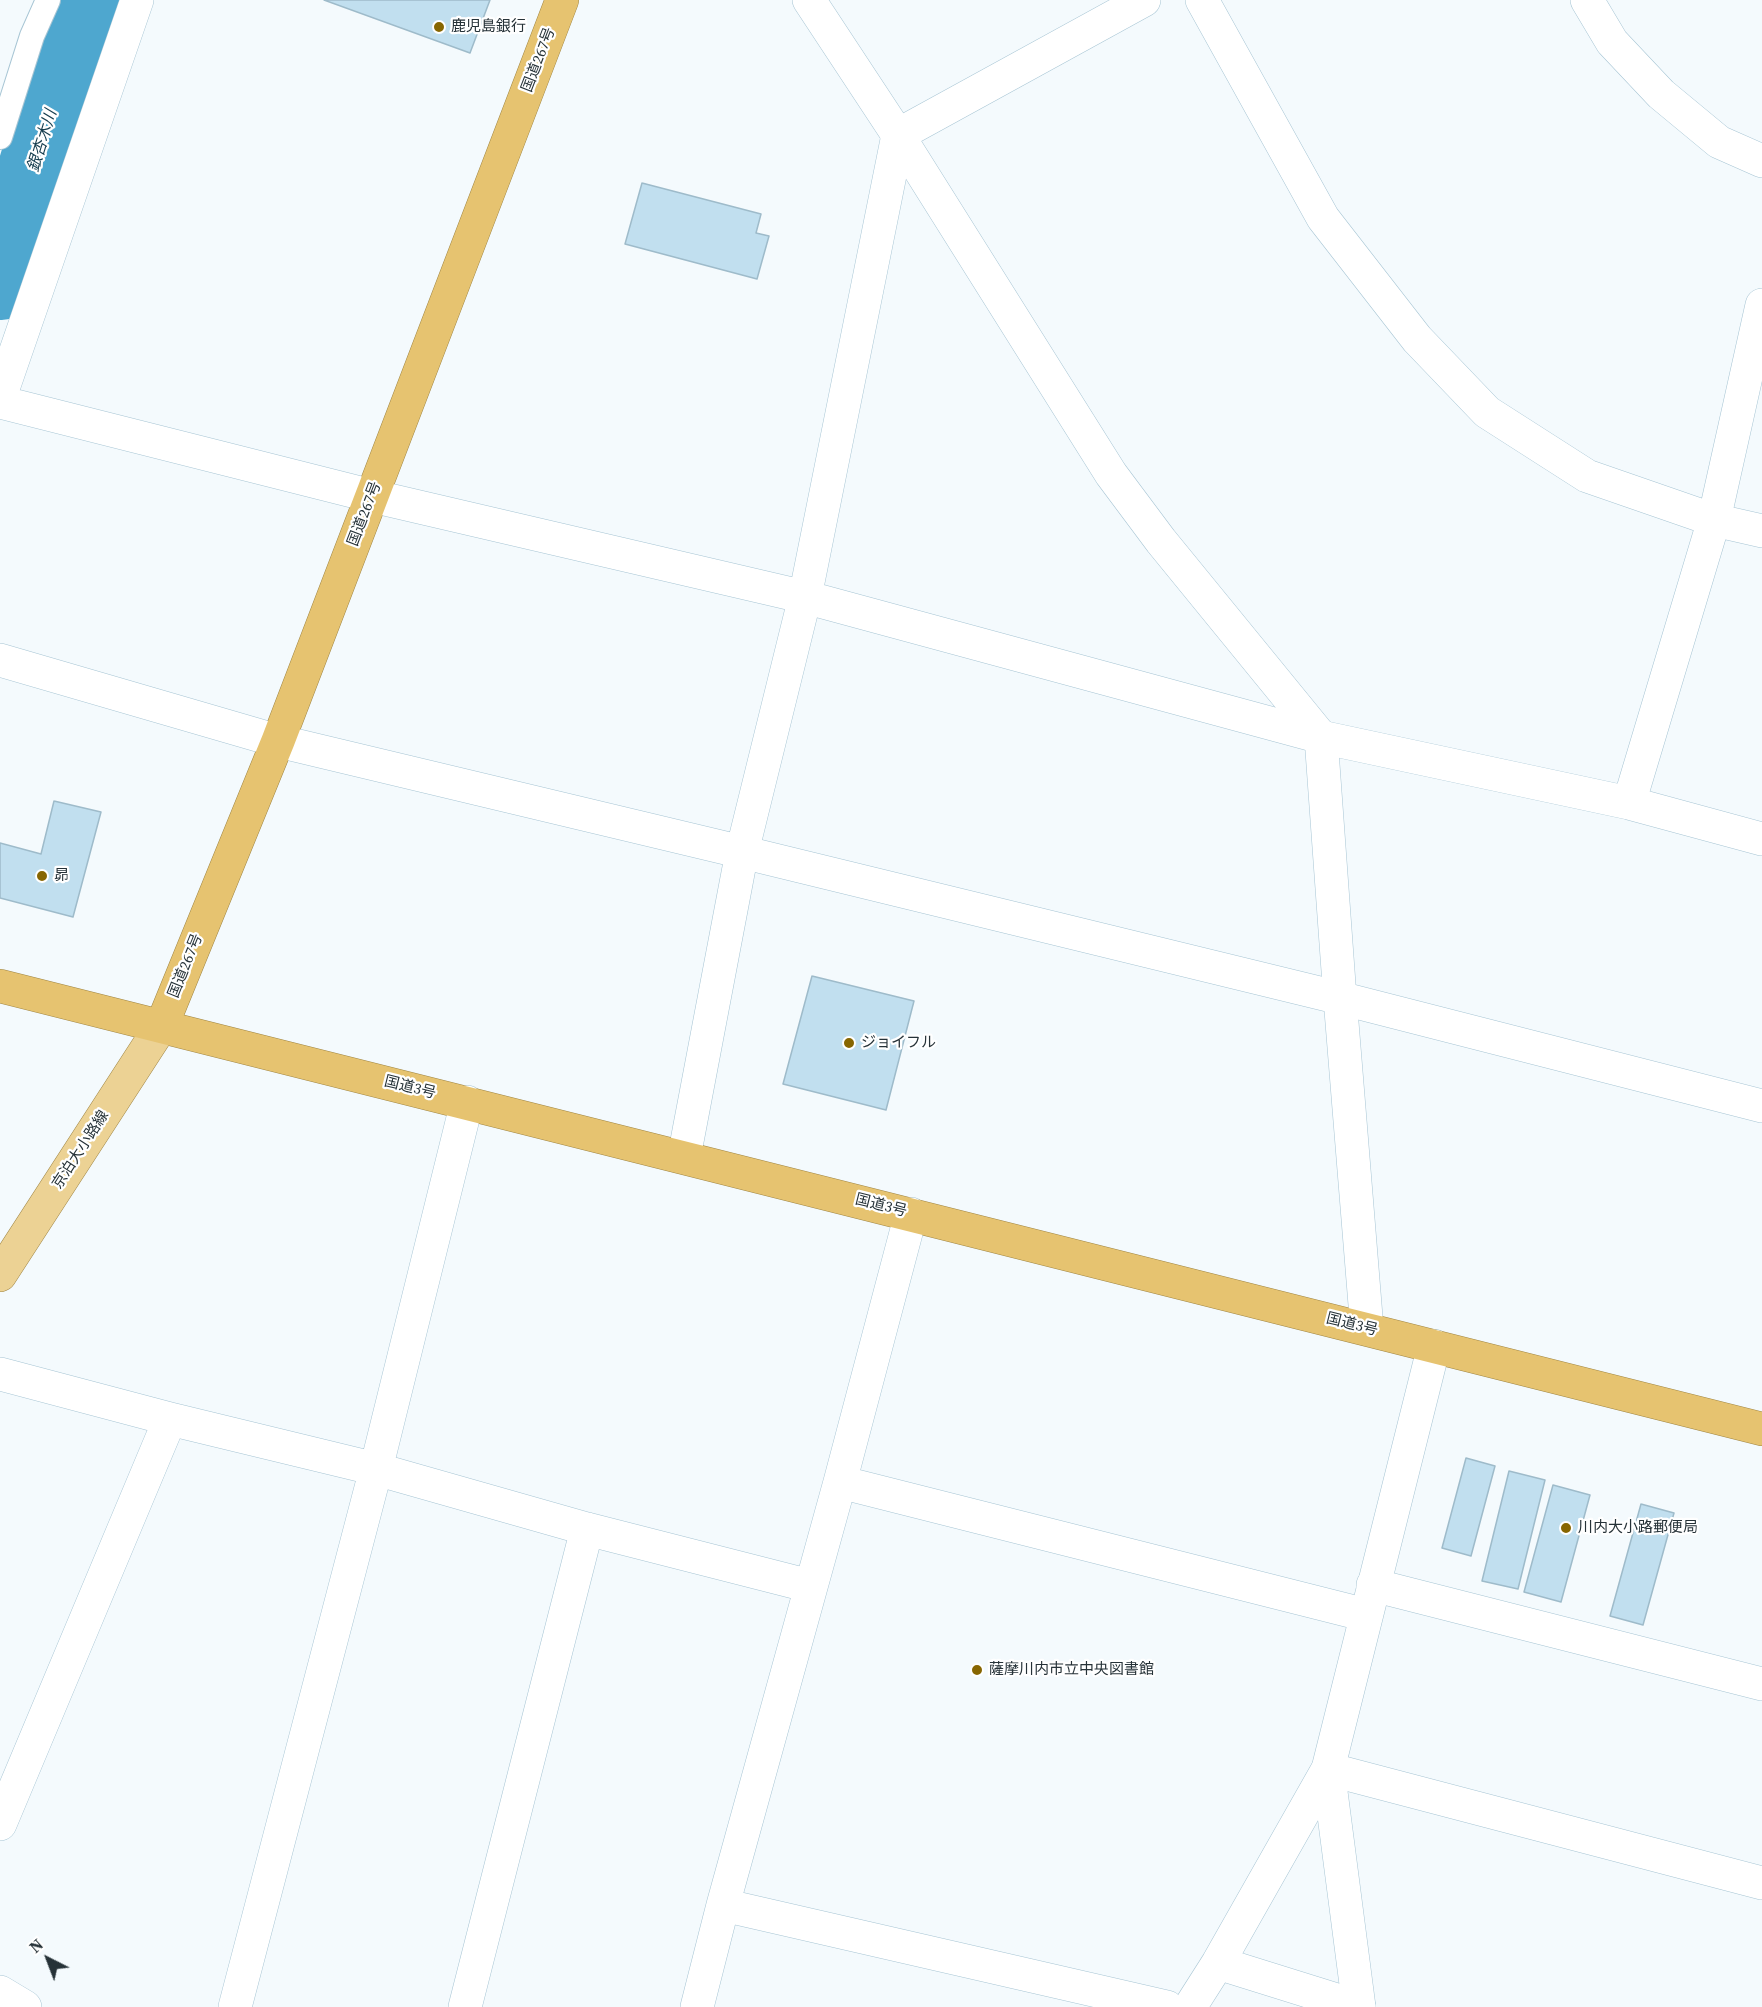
<!DOCTYPE html>
<html>
<head>
<meta charset="utf-8">
<style>
	body { margin:0 }
	#map { position:relative; width:1762px; height:2007px; overflow:hidden; background:#f4fafd; font-family:"Source Serif 4",serif }
	canvas { display:block }
	.north { position:absolute; left:18px; top:1929px; width:60px; height:60px; -webkit-text-stroke:4px #fff; paint-order:stroke; rotate:318deg; font-size:16px; font-weight:700; line-height:24px; text-align:center; color:#263238 }
	.north::after { content:''; display:block; margin:auto; width:21px; height:27px; background:#263238; clip-path:polygon(50% 0,100% 100%,50% 72%,0 100%) }
</style>
</head>
<body>
<div id="map">
<canvas width="1762" height="2007"></canvas>
<div class="north">N</div>
</div>
<script>
const ctx = document.querySelector('canvas').getContext('2d');
ctx.lineJoin = 'round';
const toPath = rows => new Path2D(rows.map(r => 'M' + r).join(''));
function trace(path, color, width, dash) { ctx.strokeStyle = color; ctx.lineWidth = width; ctx.lineCap = dash ? 'butt' : 'round'; ctx.setLineDash(dash || []); ctx.stroke(path); }
function fill(path, color) { ctx.fillStyle = color; ctx.fill(path, 'evenodd'); }
function drawText(font, color, halo, rows, align = 'center') {
  ctx.font = font + ' "Source Serif 4","Noto Sans JP",serif'; ctx.lineWidth = 4.5; ctx.setLineDash([]); ctx.textBaseline = 'middle'; ctx.strokeStyle = halo; ctx.fillStyle = color; for (const [text, x, y, turn = 0] of rows) {
    ctx.save(); ctx.translate(x, y); ctx.rotate((+turn || 0) * Math.PI / 180); ctx.textAlign = isNaN(turn) ? turn : align; if (halo) ctx.strokeText(text, 0, 0); ctx.fillText(text, 0, 0); ctx.restore();
  }
}
const river = toPath([
	[0,283,86,0]
]);
const building = toPath([
	[324,0,490,0,470,53,324,0],
	[642,183,761,214,756,233,769,236,757,279,625,244,642,183],
	[54,801,101,812,73,917,0,898,0,843,41,854,54,801],
	[812,976,914,1001,886,1110,783,1084,812,976],
	[1466,1458,1495,1466,1471,1556,1442,1548,1466,1458],
	[1509,1471,1545,1480,1518,1589,1482,1581,1509,1471],
	[1553,1485,1590,1495,1561,1602,1524,1592,1553,1485],
	[1641,1504,1674,1513,1643,1625,1610,1616,1641,1504]
]);
const service = toPath([
	[0,137,32,36,48,0]
]);
const minor = toPath([
	[1202,0,1323,218,1417,339,1487,412,1587,476,1714,520,1762,531],
	[1587,0,1612,42,1661,94,1719,142,1762,161],
	[0,397,137,0],
	[0,402,372,496,805,597,1321,737,1629,803,1762,839],
	[0,660,278,741,742,852,1340,998,1762,1106],
	[1629,803,1714,520,1762,305],
	[684,1157,742,852,805,597,898,135,1144,0],
	[0,1374,170,1419,376,1469,587,1529,810,1586],
	[840,1482,1366,1615],
	[1373,1585,1762,1684],
	[0,1824,170,1419],
	[723,1905,1167,2007],
	[0,1992,25,2007],
	[235,2007,376,1469,467,1102],
	[465,2007,587,1529],
	[697,2007,723,1905,840,1482,911,1214],
	[1359,2007,1328,1769,1762,1883]
]);
const tertiary = toPath([
	[809,0,898,135,1111,474,1161,541,1321,737,1340,998,1367,1329],
	[1218,1963,1359,2007],
	[1190,2007,1218,1963,1328,1769,1434,1346]
]);
const primary = toPath([
	[0,1275,162,1025]
]);
const trunk = toPath([
	[0,986,1762,1429],
	[162,1025,278,741,562,0]
]);
const markers = [
	[439,27,6,"#876601"],
	[42,876,6,"#876601"],
	[849,1043,6,"#876601"],
	[1566,1528,6,"#876601"],
	[977,1670,6,"#876601"]
];
const poiNames = [
	["鹿児島銀行",451,27],
	["昴",54,876],
	["ジョイフル",861,1043],
	["川内大小路郵便局",1578,1528],
	["薩摩川内市立中央図書館",989,1670]
];
const streetNames = [
	["国道267号",539,60,-69],
	["国道267号",365,514,-69],
	["国道267号",186,966,-68],
	["国道3号",410,1088,14],
	["京泊大小路線",81,1150,-57],
	["国道3号",881,1206,14],
	["国道3号",1352,1325,14]
];
const waterNames = [
	["銀杏木川",43,141,-73]
];
trace(river, '#4ea7cf', 74);
fill(building, '#c1dfef');
trace(building, '#9ebbca', 1.5);
trace(service, '#a7c5d4', 26);
trace(minor, '#a7c5d4', 34);
trace(tertiary, '#a7c5d4', 34);
trace(primary, '#9f8646', 34);
trace(trunk, '#9f8646', 34);
trace(service, '#fff', 24);
trace(minor, '#fff', 33);
trace(tertiary, '#fff', 33);
trace(primary, '#ecd294', 33);
trace(trunk, '#e6c370', 33);
for (const [x, y, r, color] of markers) { const dot = new Path2D(); dot.arc(x, y, r, 0, 2 * Math.PI); ctx.fillStyle = color; ctx.fill(dot); trace(dot, '#fff', 2); }
drawText('15px', '#263238', '#fff', poiNames, 'left');
drawText('15px', '#263238', '#fff', streetNames);
drawText('italic 16px', '#153c4d', '#fff', waterNames);
</script>
</body>
</html>
